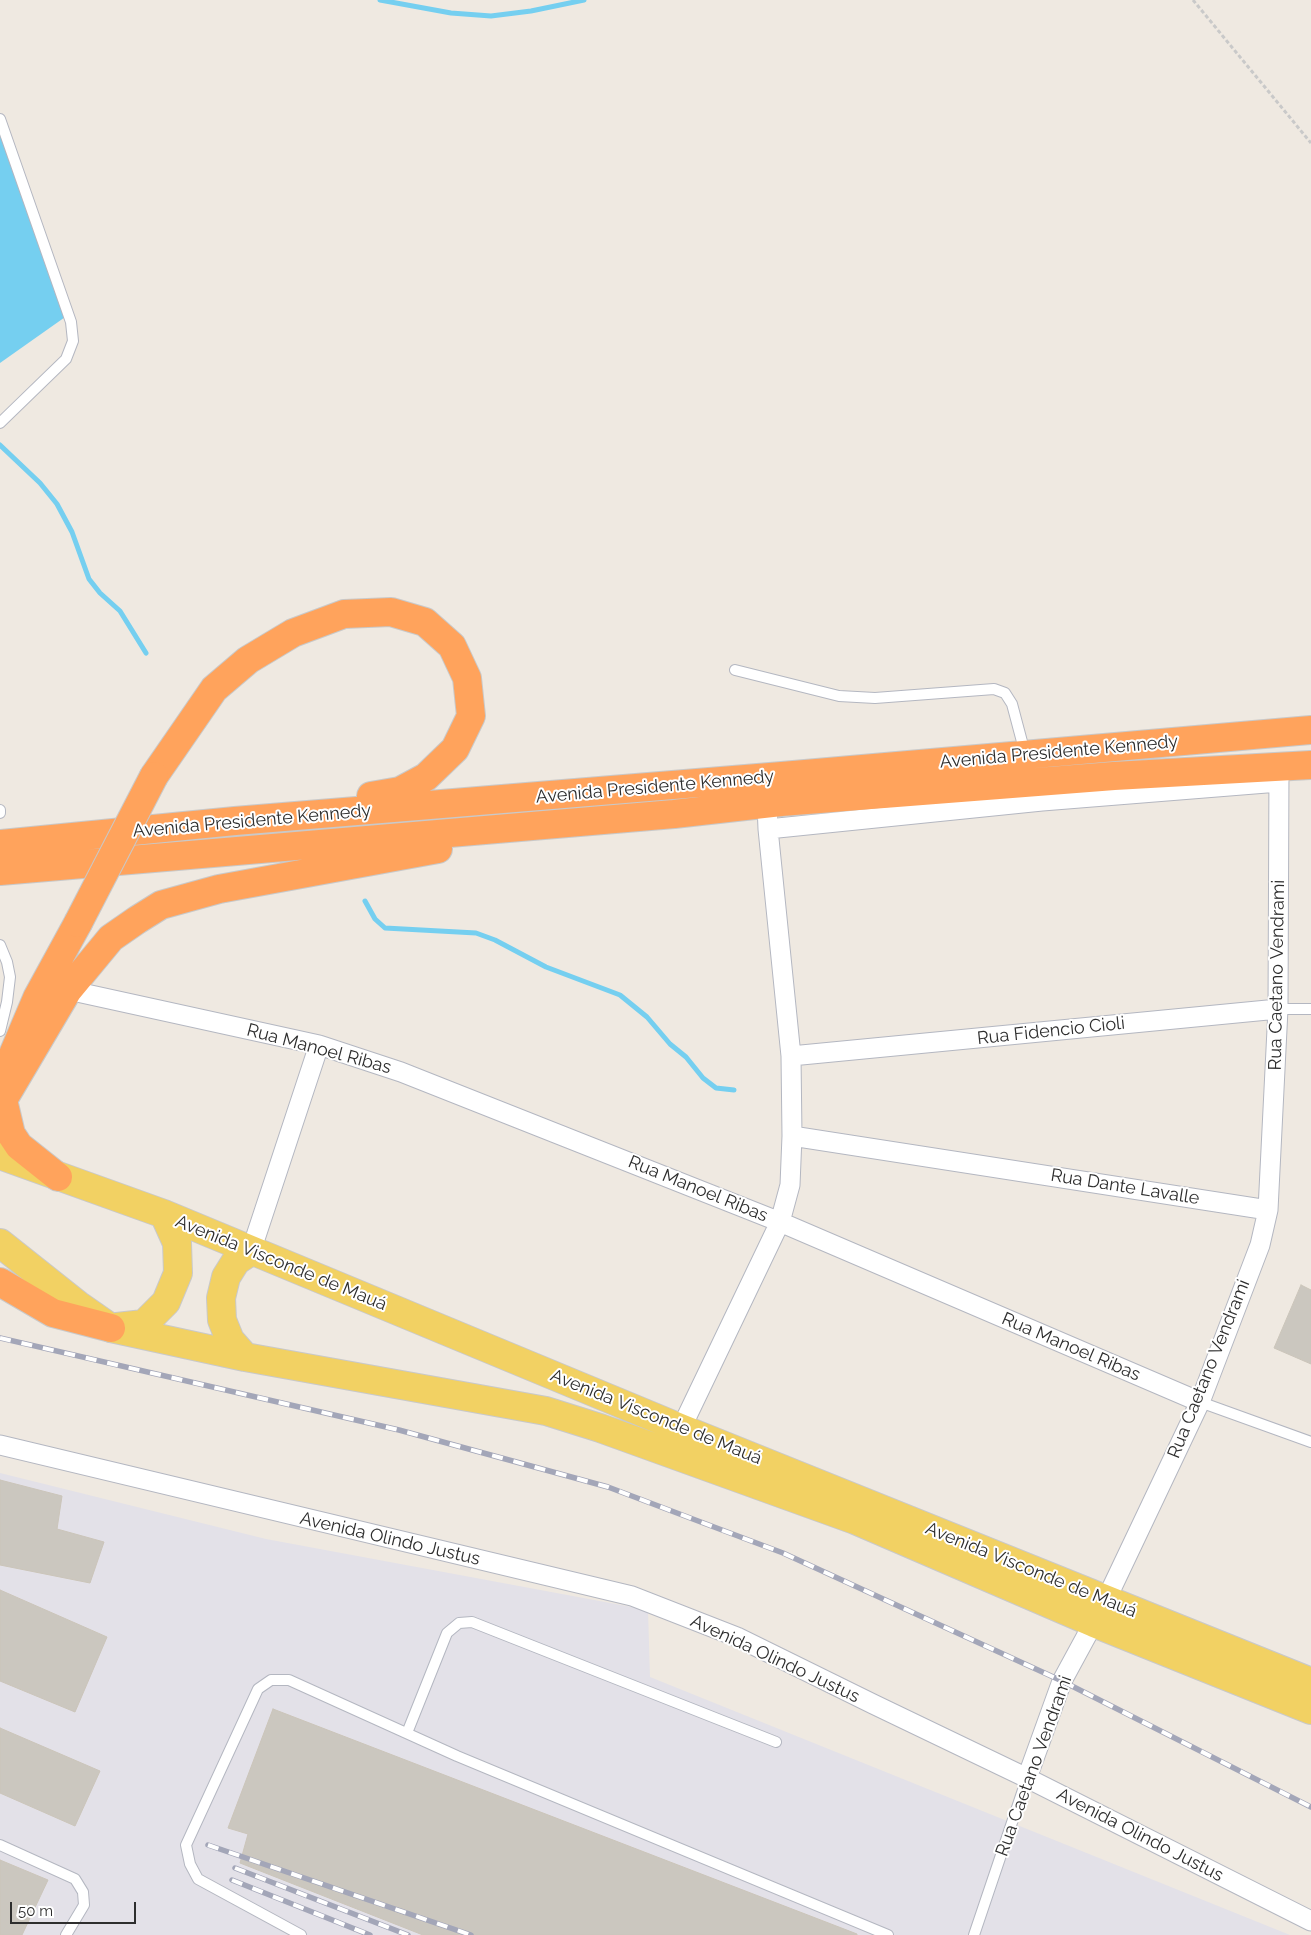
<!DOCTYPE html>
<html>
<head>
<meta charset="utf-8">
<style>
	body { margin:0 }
	#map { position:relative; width:1311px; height:1935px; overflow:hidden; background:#efe9e1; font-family:Raleway,sans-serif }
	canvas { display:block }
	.scale { position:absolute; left:10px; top:1902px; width:126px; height:22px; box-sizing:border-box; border:2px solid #2e2e2e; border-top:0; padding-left:6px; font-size:15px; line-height:18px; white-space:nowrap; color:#2e2e2e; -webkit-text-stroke:4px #fff; paint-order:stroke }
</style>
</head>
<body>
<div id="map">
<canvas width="1311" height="1935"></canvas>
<div class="scale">50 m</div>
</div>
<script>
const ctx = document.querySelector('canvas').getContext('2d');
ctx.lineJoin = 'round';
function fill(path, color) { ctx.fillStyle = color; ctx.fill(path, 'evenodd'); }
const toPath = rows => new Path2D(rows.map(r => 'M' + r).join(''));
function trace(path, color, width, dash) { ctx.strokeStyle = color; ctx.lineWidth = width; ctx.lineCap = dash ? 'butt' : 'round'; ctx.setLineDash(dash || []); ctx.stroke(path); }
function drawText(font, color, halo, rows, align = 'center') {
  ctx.font = font + ' Raleway,sans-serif'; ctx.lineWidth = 4; ctx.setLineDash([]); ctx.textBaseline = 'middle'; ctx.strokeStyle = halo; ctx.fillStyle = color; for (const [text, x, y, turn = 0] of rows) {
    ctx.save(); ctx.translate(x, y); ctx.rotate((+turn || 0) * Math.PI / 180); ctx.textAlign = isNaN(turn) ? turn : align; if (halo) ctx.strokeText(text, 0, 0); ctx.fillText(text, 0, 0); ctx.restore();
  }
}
const industrial = toPath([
	[0,1473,266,1539,648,1610,650,1677,1290,1935,0,1935]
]);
const water = toPath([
	[0,135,68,315,0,363]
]);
const stream = toPath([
	[380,0,451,13,491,16,531,11,584,0],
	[0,445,40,483,57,504,72,532,89,579,100,593,120,611,146,653],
	[365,901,375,919,385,928,476,933,495,940,546,967,620,995,647,1017,670,1044,686,1057,703,1078,716,1088,734,1090]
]);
const building = toPath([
	[1301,1285,1311,1290,1311,1364,1274,1348,1301,1285],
	[0,1480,62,1496,57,1529,104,1542,90,1583,0,1565,0,1480],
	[0,1590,107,1637,75,1712,0,1681,0,1590],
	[273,1709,857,1934,857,1935,423,1935,240,1863,248,1834,228,1828,273,1709],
	[0,1728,100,1771,75,1826,0,1793,0,1728],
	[0,1860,48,1880,22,1935,0,1935,0,1860]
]);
const path = toPath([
	[1193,0,1311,143]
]);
const lane = toPath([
	[0,119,71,322,73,341,66,359,0,423],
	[735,670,839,696,875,698,994,689,1005,693,1012,704,1025,753],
	[0,810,0,813],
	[0,945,7,962,10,977,7,1002,0,1031],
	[1278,1009,1311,1009],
	[1200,1402,1311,1442],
	[407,1733,447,1633,459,1623,472,1622,776,1742],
	[0,1845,75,1879,83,1892,84,1905,66,1935],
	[301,1935,198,1879,190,1864,186,1845,258,1689,271,1680,289,1680,457,1756,888,1935],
	[974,1935,1027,1778]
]);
const street = toPath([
	[768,829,1042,801,1279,782],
	[68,990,319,1045,401,1072,780,1222,1200,1402],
	[791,1056,1278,1009],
	[792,1136,1268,1210],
	[251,1251,319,1045],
	[676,1439,780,1222,790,1185,792,1136,791,1056,768,829,767,804],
	[0,1445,632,1596,737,1637,873,1704,1027,1778,1311,1921],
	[1027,1778,1062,1681,1106,1600,1200,1402,1260,1245,1268,1210,1278,1009,1279,766]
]);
const primary = toPath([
	[0,1155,164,1214,680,1428,1311,1682],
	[0,1243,78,1305,111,1328,245,1357,546,1411,600,1428,855,1520,1094,1623,1311,1710],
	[117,1327,144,1324,166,1302,178,1273,177,1243,164,1214],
	[245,1357,230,1340,222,1320,221,1298,226,1277,236,1261,251,1251]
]);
const highway = toPath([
	[154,776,214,689,248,660,293,633,344,614,391,612,425,622,452,646,467,678,471,716,455,749,426,777,400,791,371,796],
	[0,844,235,821,782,776,1311,730],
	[0,871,674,814,781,802,1114,776,1311,765],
	[3,1100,68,990,111,938,137,920,161,905,219,889,438,849],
	[58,1177,19,1146,11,1134,3,1100,6,1071,37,998,78,923],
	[0,1282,53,1313,111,1328]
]);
const rail = toPath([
	[0,1338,399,1430,608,1487,783,1553,1062,1681,1311,1807],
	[208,1845,471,1935],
	[235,1868,408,1935],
	[232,1880,370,1935]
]);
const highwayBridge = toPath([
	[78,923,154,776]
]);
const streetNames = [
	["Avenida Presidente Kennedy",1059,752,-5],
	["Avenida Presidente Kennedy",655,787,-5],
	["Avenida Presidente Kennedy",252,821,-5],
	["Rua Caetano Vendrami",1277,975,-89],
	["Rua Fidencio Cioli",1051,1031,-6],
	["Rua Manoel Ribas",319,1049,15],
	["Rua Dante Lavalle",1125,1187,9],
	["Rua Manoel Ribas",698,1189,22],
	["Avenida Visconde de Mauá",281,1263,22],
	["Rua Manoel Ribas",1071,1347,23],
	["Rua Caetano Vendrami",1209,1369,-68],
	["Avenida Visconde de Mauá",656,1417,22],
	["Avenida Olindo Justus",390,1539,13],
	["Avenida Visconde de Mauá",1031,1570,22],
	["Avenida Olindo Justus",775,1659,25],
	["Rua Caetano Vendrami",1034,1766,-70],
	["Avenida Olindo Justus",1140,1835,27]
];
fill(industrial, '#e3e1e8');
fill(water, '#75cff0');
trace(stream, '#75cff0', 5);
fill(building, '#cbc7bf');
trace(building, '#cbc5ba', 1);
trace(lane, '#b4b7c1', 12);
trace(street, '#b4b7c1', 21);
trace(primary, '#c9c9c9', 30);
trace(highway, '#c9c9c9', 30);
trace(path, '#c9c9c9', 3, [4, 2.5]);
trace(lane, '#fff', 10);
trace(street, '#fff', 19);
trace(primary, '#f2d163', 28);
trace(highway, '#ffa35c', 28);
trace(rail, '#a3a6b8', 5.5);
trace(rail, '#fff', 4, [11]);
trace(highwayBridge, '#c9c9c9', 30, []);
trace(highwayBridge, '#ffa35c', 28);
drawText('18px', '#2e2e2e', '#fff', streetNames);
</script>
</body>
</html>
